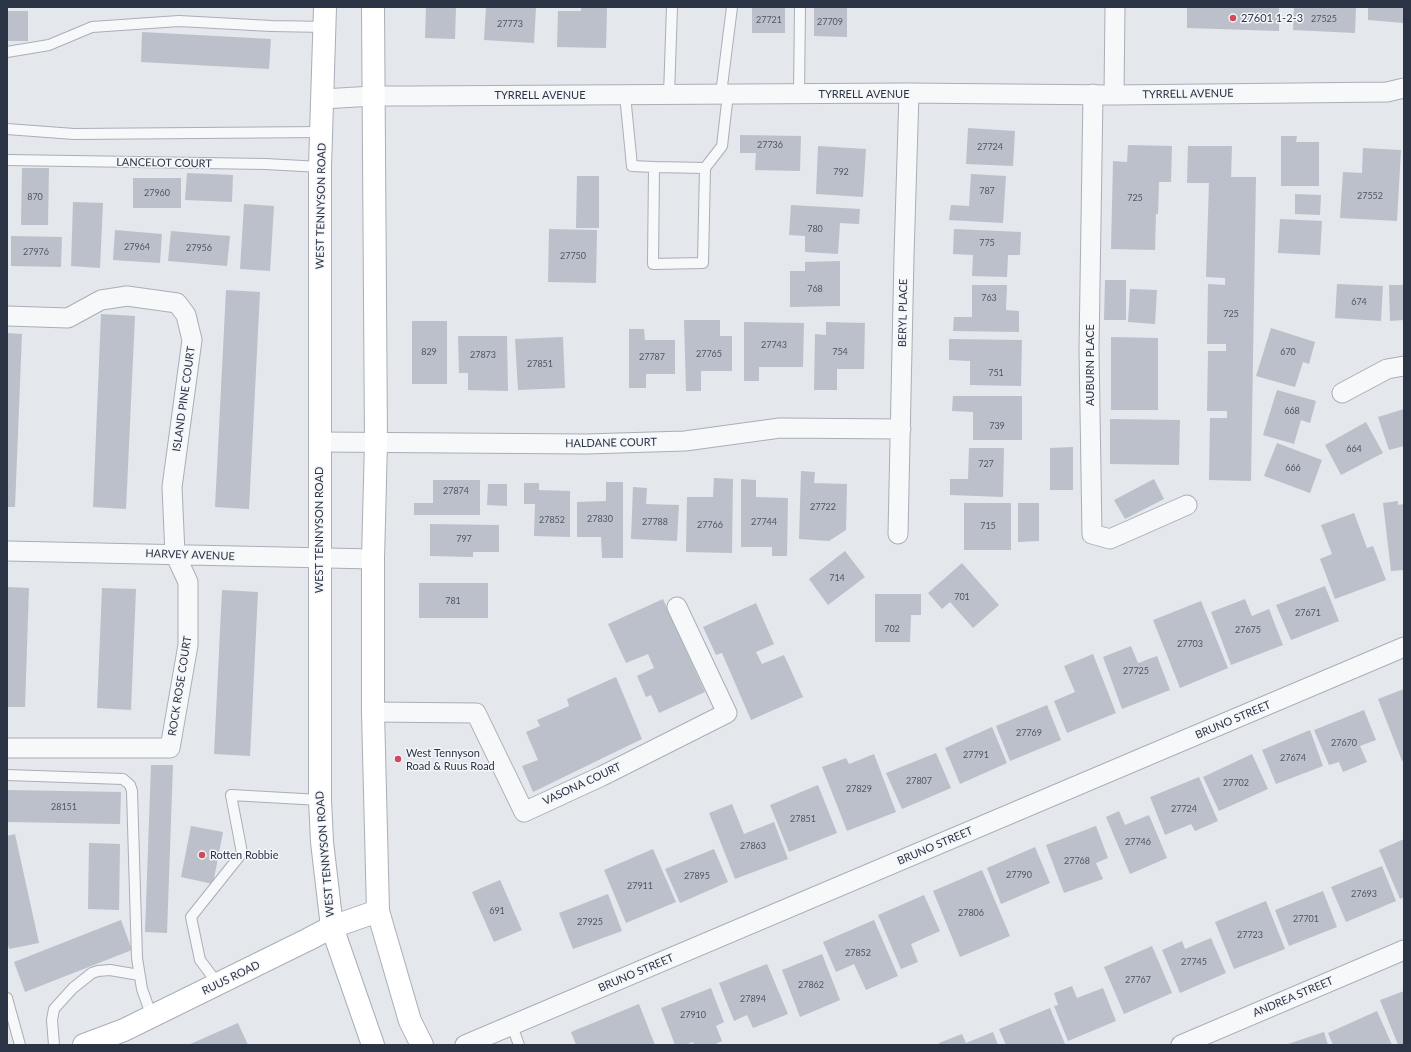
<!DOCTYPE html>
<html>
<head>
<meta charset="utf-8">
<style>
	body { margin:0 }
	#map { position:relative; width:1411px; height:1052px; overflow:hidden; background:#e4e7ec; font-family:Lato,sans-serif }
	canvas { display:block }
	.frame { position:absolute; inset:0; border:8px solid #2b3445; pointer-events:none }
</style>
</head>
<body>
<div id="map">
<canvas width="1411" height="1052"></canvas>
<div class="frame"></div>
</div>
<script>
const ctx = document.querySelector('canvas').getContext('2d');
ctx.lineJoin = 'round';
function fill(path, color) { ctx.fillStyle = color; ctx.fill(path, 'evenodd'); }
const toPath = rows => new Path2D(rows.map(r => 'M' + r).join(''));
function trace(path, color, width, dash) { ctx.strokeStyle = color; ctx.lineWidth = width; ctx.lineCap = dash ? 'butt' : 'round'; ctx.setLineDash(dash || []); ctx.stroke(path); }
function drawText(font, color, halo, rows, align = 'center') {
  ctx.font = font + ' Lato,sans-serif'; ctx.lineWidth = 3; ctx.setLineDash([]); ctx.textBaseline = 'middle'; ctx.strokeStyle = halo; ctx.fillStyle = color; for (const [text, x, y, turn = 0] of rows) {
    ctx.save(); ctx.translate(x, y); ctx.rotate((+turn || 0) * Math.PI / 180); ctx.textAlign = isNaN(turn) ? turn : align; if (halo) ctx.strokeText(text, 0, 0); ctx.fillText(text, 0, 0); ctx.restore();
  }
}
const building = toPath([
	[426,7,456,7,455,39,425,38],
	[486,7,536,7,534,43,484,40],
	[581,7,607,7,606,48,557,47,558,11,581,11],
	[752,7,785,7,785,33,752,33],
	[814,7,847,7,847,37,814,36],
	[1187,7,1279,7,1279,31,1187,28],
	[1294,7,1356,7,1355,33,1293,30],
	[1368,7,1404,7,1404,23,1368,20],
	[7,11,28,11,28,41,7,41],
	[142,32,271,39,269,69,141,62],
	[968,128,1015,131,1013,166,966,164],
	[740,135,801,136,800,171,755,170,756,153,740,153],
	[1281,136,1297,136,1296,142,1319,142,1319,186,1281,186],
	[1128,145,1172,146,1171,182,1159,182,1158,214,1156,214,1155,250,1111,249,1113,161,1127,162],
	[818,146,866,149,863,197,816,194],
	[1188,146,1232,146,1231,177,1256,177,1251,481,1209,480,1210,418,1227,418,1227,411,1207,411,1208,351,1226,351,1226,344,1207,344,1208,284,1225,285,1225,278,1206,277,1209,183,1187,183],
	[1363,148,1401,150,1397,221,1340,218,1343,172,1362,173],
	[22,168,49,168,48,225,21,225],
	[187,173,233,175,232,202,185,200],
	[971,174,1006,176,1003,223,949,220,951,205,969,206],
	[577,176,599,176,599,228,576,228],
	[133,178,181,178,181,208,133,208],
	[1295,194,1321,195,1320,215,1295,214],
	[73,202,103,203,100,268,71,266],
	[244,204,274,206,270,271,240,269],
	[791,205,860,209,859,224,840,223,838,254,805,252,805,236,789,235],
	[1280,219,1322,221,1320,255,1278,253],
	[549,229,597,230,596,283,548,282],
	[954,229,1021,232,1020,255,1008,255,1007,277,972,276,973,255,953,254],
	[115,230,162,234,160,263,113,260],
	[171,231,230,236,227,266,168,261],
	[11,236,62,237,61,267,11,266],
	[840,261,840,306,790,307,790,271,805,271,805,262],
	[1105,280,1126,280,1126,320,1104,320],
	[1337,284,1383,286,1381,321,1335,318],
	[972,285,1007,285,1006,310,1019,311,1019,332,953,331,954,317,972,317],
	[1389,285,1404,285,1404,320,1390,321],
	[1130,289,1157,290,1155,324,1128,322],
	[226,290,260,292,249,509,215,507],
	[101,314,135,316,126,509,93,507],
	[684,320,720,320,720,336,732,336,732,371,701,371,701,391,686,391],
	[412,321,447,321,447,384,412,384],
	[744,322,804,323,803,367,759,367,759,381,744,381],
	[826,322,865,323,864,369,837,369,837,390,814,390,815,334,826,335],
	[1271,328,1315,342,1309,364,1303,362,1295,387,1256,376],
	[629,329,644,329,645,340,675,340,675,374,646,374,646,388,629,388],
	[7,333,22,334,15,507,7,507],
	[458,336,507,336,508,391,468,390,468,373,459,373],
	[563,337,565,388,518,390,515,339],
	[1111,337,1158,338,1158,410,1111,410],
	[949,339,1022,340,1021,386,970,385,970,361,949,360],
	[1277,390,1316,401,1310,423,1301,420,1294,444,1263,435],
	[953,396,1022,396,1022,440,973,440,973,412,952,411],
	[1404,409,1404,446,1389,450,1378,417],
	[1110,419,1180,420,1179,465,1110,464],
	[1366,422,1383,453,1341,475,1325,445],
	[1277,443,1322,460,1310,493,1264,476],
	[1073,447,1073,490,1050,490,1050,448],
	[969,448,1004,448,1003,497,950,495,950,479,968,479],
	[801,471,815,472,814,483,847,484,846,530,829,541,799,539],
	[714,478,733,479,732,553,686,552,687,497,713,497],
	[741,479,756,480,756,497,788,498,787,556,772,556,772,547,741,547],
	[1154,479,1164,499,1125,519,1114,500],
	[433,480,480,480,480,515,414,515,414,503,433,503],
	[606,482,623,482,623,558,602,558,601,537,577,537,577,502,606,501],
	[524,483,539,483,539,490,570,491,570,537,534,536,535,504,524,504],
	[488,484,507,484,507,506,487,505],
	[633,487,647,488,646,504,679,505,677,541,631,539],
	[1398,501,1398,505,1404,504,1404,570,1391,571,1383,503],
	[964,503,1011,503,1011,550,964,550],
	[1018,503,1039,503,1039,541,1018,542],
	[1354,513,1367,548,1373,546,1386,580,1335,599,1320,559,1332,554,1321,525],
	[430,524,499,525,499,552,473,552,473,557,430,556],
	[845,551,865,577,828,605,809,579],
	[962,563,999,605,973,628,950,602,942,609,928,593],
	[419,583,488,583,488,618,419,618],
	[1325,586,1339,621,1291,640,1276,605],
	[7,587,29,588,25,707,7,707],
	[102,588,136,589,131,710,97,708],
	[222,590,258,592,250,756,214,754],
	[875,594,921,594,921,615,911,615,910,642,875,642],
	[663,599,705,692,659,713,651,695,646,697,637,676,654,668,648,654,626,663,608,624],
	[1245,599,1252,616,1269,609,1283,645,1231,665,1211,612],
	[1201,601,1228,668,1180,688,1153,620],
	[756,603,774,644,756,652,762,664,784,655,803,697,751,720,722,653,716,655,703,627],
	[1131,646,1138,663,1157,656,1170,690,1122,709,1103,657],
	[1093,654,1116,713,1067,733,1054,701,1075,692,1064,666],
	[616,677,642,739,533,792,522,766,538,760,526,732,540,726,537,720,569,706,567,699],
	[1404,689,1404,760,1402,761,1378,699],
	[1047,705,1061,740,1010,761,996,726],
	[1364,710,1376,740,1360,746,1367,762,1343,772,1339,762,1329,765,1314,730],
	[992,727,1007,763,960,784,945,748],
	[1310,730,1323,766,1276,784,1262,750],
	[936,753,951,788,902,809,886,773],
	[874,754,896,812,847,831,822,767,846,758,849,764],
	[1252,754,1268,789,1219,811,1203,777],
	[151,765,173,765,167,933,145,932],
	[1199,777,1218,821,1195,831,1191,824,1165,835,1150,797],
	[818,785,837,833,789,852,770,805],
	[7,790,121,792,120,824,7,822],
	[732,804,744,834,774,822,788,859,735,879,709,813],
	[1119,811,1125,825,1149,815,1167,858,1130,874,1106,817],
	[191,826,223,832,213,884,181,877],
	[1096,826,1108,858,1096,863,1103,879,1064,893,1046,845],
	[15,834,39,943,9,949,7,939,7,836],
	[1404,839,1404,897,1400,899,1379,850],
	[89,843,120,844,119,910,88,909],
	[1035,847,1050,883,1001,904,987,868],
	[653,849,676,902,626,923,604,870],
	[714,849,728,882,680,903,665,869],
	[1382,866,1396,901,1346,922,1331,887],
	[982,870,1010,936,960,957,933,891],
	[500,880,522,930,494,942,472,892],
	[1323,891,1337,927,1289,946,1275,910],
	[608,894,622,931,573,949,559,913],
	[924,895,940,931,911,944,918,962,901,969,878,915],
	[1266,901,1285,949,1234,969,1215,922],
	[121,920,132,950,25,992,14,962],
	[874,920,898,976,866,990,854,964,836,972,823,942],
	[1211,938,1226,973,1180,993,1162,950,1182,941,1185,949],
	[1152,946,1172,993,1124,1014,1104,967],
	[822,954,840,1000,800,1017,782,970],
	[767,964,788,1014,753,1028,747,1015,734,1021,719,983],
	[1072,986,1077,998,1103,988,1116,1021,1068,1041,1054,1006,1058,1005,1054,993],
	[711,988,724,1022,716,1026,722,1041,713,1045,694,1045,693,1042,685,1045,675,1045,661,1008],
	[1404,991,1404,1045,1398,1045,1380,1000],
	[639,1004,655,1045,576,1045,571,1032],
	[1050,1008,1065,1044,1006,1045,999,1029],
	[1377,1011,1392,1045,1333,1045,1328,1033],
	[238,1023,248,1045,188,1045],
	[993,1032,998,1045,940,1045,939,1043,962,1034,966,1043],
	[1324,1032,1328,1045,1285,1045]
]);
const lane = toPath([
	[7,52,49,45,92,27,179,21,271,26,326,27],
	[721,94,732,7],
	[799,94,800,7],
	[625,95,632,166,654,167,653,264,703,263,705,168,722,146,728,94],
	[669,95,672,7],
	[7,129,74,134,322,132],
	[7,160,266,164,320,167],
	[654,167,705,168],
	[7,775,123,779,130,785,132,791,137,958,142,989,152,1017],
	[218,984,200,960,191,917,242,853,231,795,320,800],
	[7,998,20,1045],
	[512,1026,519,1045],
	[54,1045,52,1020,54,1009,73,988,92,973,98,971,110,970,139,975]
]);
const street = toPath([
	[1093,94,1089,349,1092,534,1110,539,1187,505],
	[1114,95,1115,7],
	[323,99,373,96,412,96,905,93,1114,95,1387,92,1404,88],
	[7,316,68,318,101,300,127,296,177,303,186,315,192,340,172,487,175,554,188,582,188,645,170,748,7,748],
	[1342,393,1387,369,1404,366],
	[320,442,586,444,685,441,780,428,901,429],
	[898,534,904,256,909,93],
	[7,551,373,559],
	[373,712,476,713,524,812,602,776,727,713,677,607],
	[465,1045,1404,647],
	[1181,1045,1404,950]
]);
const secondary = toPath([
	[325,7,320,167,320,800,322,842,332,927,373,1045],
	[373,7,376,442,373,559,373,712,378,911,410,1021,422,1045],
	[84,1045,124,1030,307,940,332,927,378,911]
]);
const markers = [
	[1233,18,4,"#d1495b"],
	[398,759,4,"#d1495b"],
	[202,855,4,"#d1495b"]
];
const numberNames = [
	["27525",1324,19],
	["27721",769,20],
	["27709",830,22],
	["27773",510,24],
	["27736",770,145],
	["27724",990,147],
	["792",841,172],
	["787",987,191],
	["27960",157,193],
	["27552",1370,196],
	["870",35,197],
	["725",1135,198],
	["780",815,229],
	["775",987,243],
	["27964",137,247],
	["27956",199,248],
	["27976",36,252],
	["27750",573,256],
	["768",815,289],
	["763",989,298],
	["674",1359,302],
	["725",1231,314],
	["27743",774,345],
	["829",429,352],
	["754",840,352],
	["670",1288,352],
	["27765",709,354],
	["27873",483,355],
	["27787",652,357],
	["27851",540,364],
	["751",996,373],
	["668",1292,411],
	["739",997,426],
	["664",1354,449],
	["727",986,464],
	["666",1293,468],
	["27874",456,491],
	["27722",823,507],
	["27830",600,519],
	["27852",552,520],
	["27788",655,522],
	["27744",764,522],
	["27766",710,525],
	["715",988,526],
	["797",464,539],
	["714",837,578],
	["701",962,597],
	["781",453,601],
	["27671",1308,613],
	["702",892,629],
	["27675",1248,630],
	["27703",1190,644],
	["27725",1136,671],
	["27769",1029,733],
	["27670",1344,743],
	["27791",976,755],
	["27674",1293,758],
	["27807",919,781],
	["27702",1236,783],
	["27829",859,789],
	["28151",64,807],
	["27724",1184,809],
	["27851",803,819],
	["27746",1138,842],
	["27863",753,846],
	["27768",1077,861],
	["27790",1019,875],
	["27895",697,876],
	["27911",640,886],
	["27693",1364,894],
	["691",497,911],
	["27806",971,913],
	["27701",1306,919],
	["27925",590,922],
	["27723",1250,935],
	["27852",858,953],
	["27745",1194,962],
	["27767",1138,980],
	["27862",811,985],
	["27894",753,999],
	["27910",693,1015]
];
const poiNames = [
	["27601 1-2-3",1241,18],
	["West Tennyson",406,753],
	["Road & Ruus Road",406,766],
	["Rotten Robbie",210,855]
];
const streetNames = [
	["TYRRELL AVENUE",864,94],
	["TYRRELL AVENUE",1188,94,-1],
	["TYRRELL AVENUE",540,95],
	["LANCELOT COURT",164,163,1],
	["WEST TENNYSON ROAD",321,206,-89],
	["BERYL PLACE",903,313,-89],
	["AUBURN PLACE",1090,365,-90],
	["ISLAND PINE COURT",184,399,-82],
	["HALDANE COURT",611,443,-1],
	["WEST TENNYSON ROAD",319,530,-90],
	["HARVEY AVENUE",190,555,2],
	["ROCK ROSE COURT",180,686,-81],
	["BRUNO STREET",1233,720,-23],
	["VASONA COURT",582,784,-25],
	["BRUNO STREET",935,846,-23],
	["WEST TENNYSON ROAD",325,854,-95],
	["BRUNO STREET",636,973,-23],
	["RUUS ROAD",231,978,-26],
	["ANDREA STREET",1293,997,-23]
];
fill(building, '#bbc0ca');
trace(lane, '#a9aeb7', 12);
trace(street, '#a9aeb7', 21);
trace(secondary, '#a9aeb7', 24);
trace(lane, '#f7f8fa', 10);
trace(street, '#f7f8fa', 19);
trace(secondary, '#fff', 22);
for (const [x, y, r, color] of markers) { const dot = new Path2D(); dot.arc(x, y, r, 0, 2 * Math.PI); ctx.fillStyle = color; ctx.fill(dot); trace(dot, '#f4f6f9', 1.5); }
drawText('9px', '#4f5766', null, numberNames);
drawText('11px', '#2b3445', '#f4f6f9', poiNames, 'left');
drawText('11px', '#2b3445', '#f4f6f9', streetNames);
</script>
</body>
</html>
